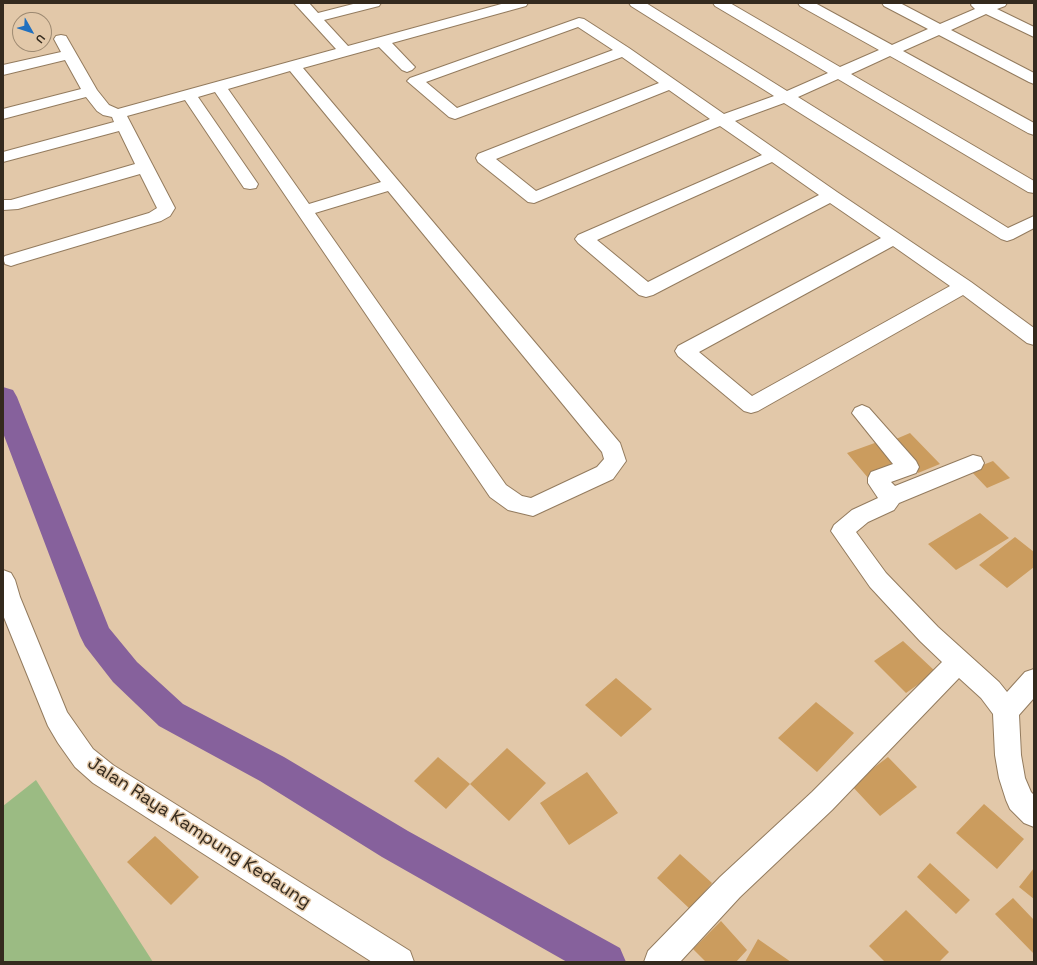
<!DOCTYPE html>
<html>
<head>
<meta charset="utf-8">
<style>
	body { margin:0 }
	#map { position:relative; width:1037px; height:965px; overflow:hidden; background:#e2c8a9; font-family:"Space Grotesk",sans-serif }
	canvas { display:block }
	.frame { position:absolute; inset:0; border:4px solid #342a1e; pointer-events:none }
	.north { position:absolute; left:12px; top:12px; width:40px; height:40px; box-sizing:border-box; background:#e2c8a9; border:1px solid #9c8971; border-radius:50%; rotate:129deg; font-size:11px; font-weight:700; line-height:16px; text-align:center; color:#342a1e }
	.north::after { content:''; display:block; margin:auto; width:14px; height:18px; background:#2070bf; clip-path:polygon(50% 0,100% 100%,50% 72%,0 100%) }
</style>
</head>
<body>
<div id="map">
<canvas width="1037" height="965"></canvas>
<div class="frame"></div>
<div class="north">U</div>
</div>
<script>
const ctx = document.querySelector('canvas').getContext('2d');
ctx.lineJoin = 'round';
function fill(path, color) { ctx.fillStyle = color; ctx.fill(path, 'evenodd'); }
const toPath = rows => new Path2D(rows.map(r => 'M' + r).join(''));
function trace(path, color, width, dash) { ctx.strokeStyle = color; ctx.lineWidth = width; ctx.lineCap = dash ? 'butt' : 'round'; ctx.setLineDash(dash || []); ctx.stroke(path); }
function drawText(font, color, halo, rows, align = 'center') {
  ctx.font = font + ' "Space Grotesk",sans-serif'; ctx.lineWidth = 3; ctx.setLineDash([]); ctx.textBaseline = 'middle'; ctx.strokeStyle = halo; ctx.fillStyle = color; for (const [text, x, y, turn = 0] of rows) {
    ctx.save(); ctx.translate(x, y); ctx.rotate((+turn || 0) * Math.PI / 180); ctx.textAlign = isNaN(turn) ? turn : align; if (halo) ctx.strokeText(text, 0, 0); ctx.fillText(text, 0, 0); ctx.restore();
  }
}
const green = toPath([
	[36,780,153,962,3,962,3,806]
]);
const canal = toPath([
	[3,387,13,390,17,397,109,628,137,662,183,704,284,757,408,831,620,948,626,962,567,962,382,857,260,781,159,726,113,682,85,646,80,636,3,433,3,387]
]);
const building = toPath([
	[910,433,940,464,918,473,889,442],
	[883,440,905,464,869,479,847,453],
	[993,461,1010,478,987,488,970,470],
	[980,513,1009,538,956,570,928,544],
	[1015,537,1034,552,1034,567,1007,588,979,565],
	[903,641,936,672,906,693,874,661],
	[616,678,652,709,621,737,585,705],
	[816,702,854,733,817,772,778,738],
	[507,748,546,783,509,821,470,784],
	[438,757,470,784,446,809,414,781],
	[888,757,917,787,880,816,851,785],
	[587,772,618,813,569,845,540,803],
	[984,804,1024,839,997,869,956,833],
	[155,836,199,877,171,905,127,862],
	[680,854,712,883,690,909,657,878],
	[930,863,970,900,956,914,917,877],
	[1034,868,1034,899,1019,887],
	[1013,898,1034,920,1034,954,995,914],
	[906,910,949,952,939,962,885,962,869,946],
	[721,921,747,950,736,962,706,962,693,949],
	[758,939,791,962,745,962]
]);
const minor = toPath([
	[294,3,309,3,318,13,357,3,381,3,379,6,324,20,348,46,505,3,528,3,526,6,392,43,412,64,415,67,412,70,407,72,402,70,379,47,303,68,620,443,626,461,613,479,533,516,508,510,490,497,215,92,198,97,258,184,256,188,250,189,244,188,185,100,127,116,175,208,170,216,161,221,17,264,11,266,5,264,3,258,5,256,149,213,157,208,140,174,18,209,3,210,3,200,11,200,135,164,119,131,3,162,3,152,114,122,112,117,103,115,97,111,86,97,3,119,3,109,81,89,65,60,3,75,3,65,61,52,54,39,56,36,61,35,66,36,97,90,109,105,118,109,336,49,294,3],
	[290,71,381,182,309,204,228,89,290,71],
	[388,191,602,452,604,459,597,467,531,498,522,496,506,485,315,213,388,191],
	[629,3,646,3,787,91,828,73,715,6,713,3,730,3,840,67,879,50,800,6,798,3,815,3,892,45,928,29,884,6,882,3,900,3,940,24,975,9,971,5,972,3,1007,3,1005,6,997,9,1034,27,1034,37,986,14,951,30,1034,73,1034,84,1029,82,939,35,903,51,1034,123,1034,135,1028,133,890,56,851,74,1034,181,1034,193,1028,192,838,79,798,97,1008,228,1034,216,1034,228,1013,239,1007,241,1001,239,784,103,735,121,837,192,971,282,1034,328,1034,345,1027,343,963,295,758,411,751,413,744,411,678,356,675,351,678,346,881,238,830,203,653,295,646,297,639,295,578,243,575,239,578,235,762,155,720,126,534,203,528,202,478,162,476,158,478,154,659,83,622,57,455,119,449,117,407,81,410,78,579,18,584,19,629,48,724,114,774,96,631,6,629,3],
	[578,27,613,50,457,108,426,82,578,27],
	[669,90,710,119,536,191,496,159,669,90],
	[772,162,819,195,648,282,597,240,772,162],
	[893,246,950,286,752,396,699,352,893,246],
	[862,405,869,408,916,461,919,467,916,473,891,482,895,486,973,455,981,457,984,463,981,469,899,503,894,510,868,522,856,532,886,573,938,627,999,682,1007,692,1025,672,1034,669,1034,698,1019,715,1021,755,1025,778,1031,792,1034,795,1034,827,1024,823,1010,809,1006,800,999,778,995,755,993,714,981,698,959,678,832,810,740,897,680,962,644,962,648,951,720,877,812,792,942,662,920,641,870,587,831,531,834,525,852,510,878,498,868,483,868,478,871,472,893,464,852,413,855,408,862,405],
	[3,570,11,573,15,580,20,597,67,712,93,749,113,765,410,951,414,962,372,962,93,783,75,767,58,743,48,726,3,615,3,570]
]);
const nearStreetnames = [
	["Jalan Raya Kampung Kedaung",199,833,33]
];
fill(green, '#9bbb83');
fill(canal, '#86619c');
fill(building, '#cb9c5e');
trace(minor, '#937b5e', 2);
fill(minor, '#fff');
drawText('18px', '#342a1e', '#e2c8a9', nearStreetnames);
</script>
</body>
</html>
